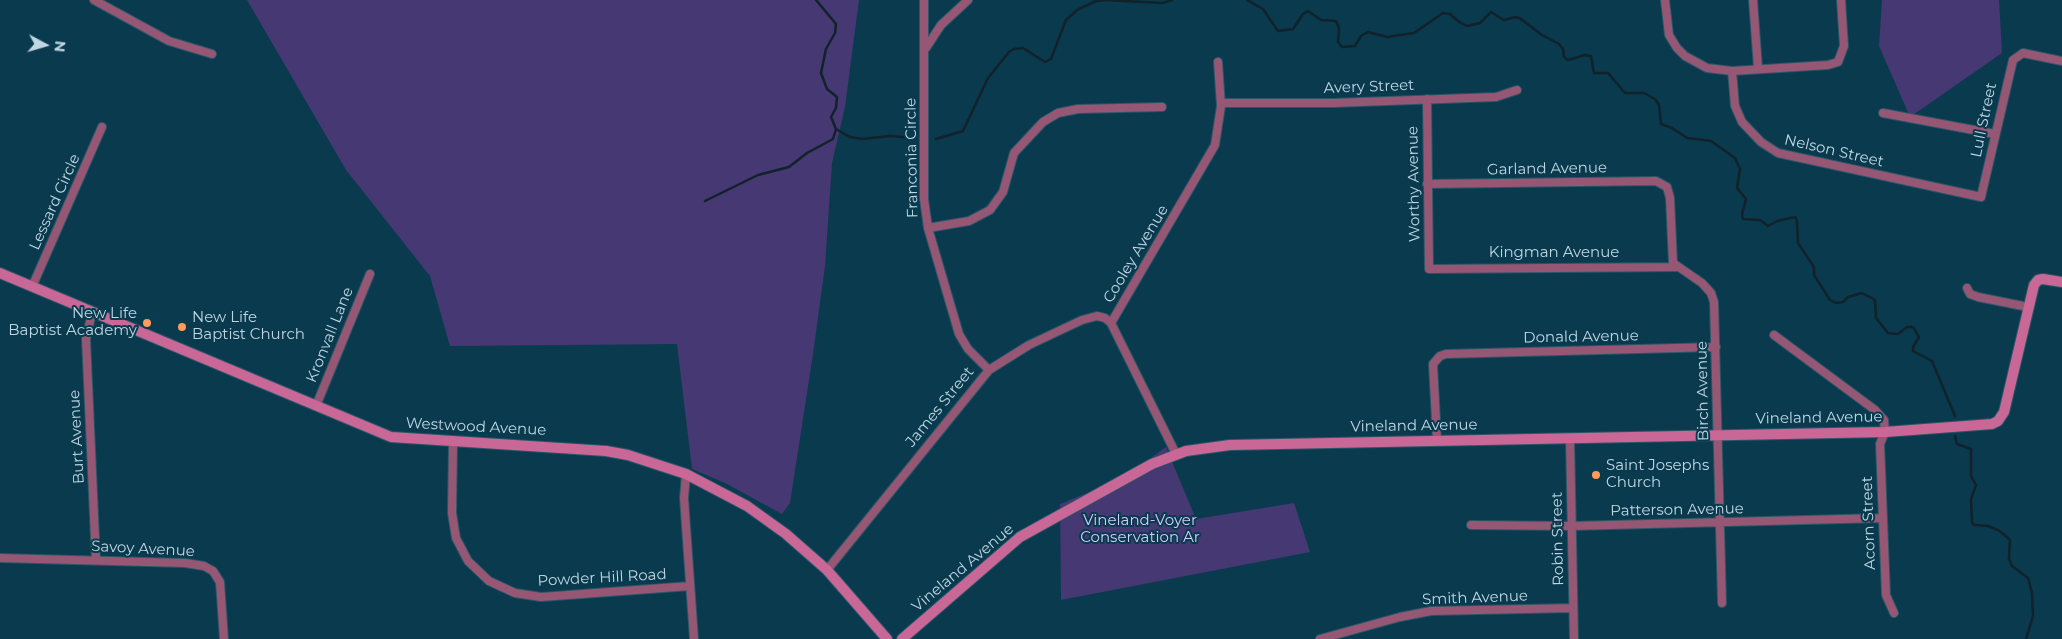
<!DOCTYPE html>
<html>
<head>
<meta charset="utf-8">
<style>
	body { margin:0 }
	#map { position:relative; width:2062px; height:639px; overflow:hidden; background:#0a3a4e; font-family:Montserrat,sans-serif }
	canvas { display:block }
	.north { position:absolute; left:20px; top:20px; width:50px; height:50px; -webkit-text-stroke:4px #0a3a4e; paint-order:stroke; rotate:96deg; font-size:14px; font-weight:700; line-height:20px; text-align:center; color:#bfd6e3 }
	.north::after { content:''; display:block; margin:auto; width:18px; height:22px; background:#bfd6e3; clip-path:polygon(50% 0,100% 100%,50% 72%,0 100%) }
</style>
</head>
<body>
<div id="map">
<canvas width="2062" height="639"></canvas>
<div class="north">N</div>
</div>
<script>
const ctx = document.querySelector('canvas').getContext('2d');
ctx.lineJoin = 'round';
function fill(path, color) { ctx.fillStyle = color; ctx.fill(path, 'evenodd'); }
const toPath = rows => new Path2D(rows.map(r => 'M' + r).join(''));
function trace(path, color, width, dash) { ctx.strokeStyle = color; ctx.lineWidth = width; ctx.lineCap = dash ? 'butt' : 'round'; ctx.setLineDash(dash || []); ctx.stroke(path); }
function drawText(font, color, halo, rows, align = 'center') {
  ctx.font = font + ' Montserrat,sans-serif'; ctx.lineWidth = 4; ctx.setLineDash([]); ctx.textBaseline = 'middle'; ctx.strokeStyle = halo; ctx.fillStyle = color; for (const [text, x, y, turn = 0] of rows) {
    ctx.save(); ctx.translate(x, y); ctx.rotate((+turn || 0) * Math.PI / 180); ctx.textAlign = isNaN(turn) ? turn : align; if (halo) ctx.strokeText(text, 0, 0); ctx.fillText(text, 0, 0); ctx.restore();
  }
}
const green = toPath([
	[247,0,859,0,845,107,832,163,825,266,813,354,790,503,782,514,725,483,692,469,677,344,450,346,430,276,346,170],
	[1882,0,1999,0,2002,53,1910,117,1879,46],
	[1166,447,1196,519,1294,503,1310,552,1061,600,1060,504,1123,478]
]);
const stream = toPath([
	[816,0,836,24,835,33,826,49,821,73,827,89,837,97,836,108,831,117,836,129,850,137,862,139,890,136,915,138],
	[1247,0,1263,9,1278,31,1293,29,1303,14,1308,11,1321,20,1336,21,1339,28,1338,42,1342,47,1355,46,1361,36,1368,32,1387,37,1414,33,1443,13,1450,14,1459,22,1467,26,1480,23,1491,12,1504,20,1516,17,1521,19,1542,35,1559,44,1563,49,1564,57,1568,60,1585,55,1591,56,1594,73,1608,73,1625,93,1644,93,1655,99,1659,105,1661,124,1672,128,1687,138,1711,141,1735,158,1740,169,1737,188,1746,199,1742,214,1743,219,1760,220,1768,226,1777,221,1795,217,1797,221,1798,243,1814,267,1814,275,1830,300,1836,303,1843,302,1848,297,1862,293,1875,300,1876,318,1888,333,1898,334,1907,327,1913,327,1919,337,1913,347,1913,351,1932,361,1955,416],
	[936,139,963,131,988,78,1009,52,1014,49,1023,48,1045,62,1051,59,1066,20,1077,10,1096,1,1106,0,1162,3,1172,0],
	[705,201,758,175,789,167,807,153,833,139,836,129],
	[1955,436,1957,444,1971,449,1971,476,1976,485,1971,499,1972,522,1974,525,1988,526,1998,530,2007,537,2010,540,2009,559,2012,566,2028,578,2032,593,2033,616,2026,639]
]);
const street = toPath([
	[94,0,169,41,212,54],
	[924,0,924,199,928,228,959,334,968,349,989,370],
	[1665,0,1669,35,1677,48,1685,56,1707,68,1732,71,1828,65,1838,62,1844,46,1841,0],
	[1753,0,1758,68],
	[926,48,941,25,968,0],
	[1732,71,1735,106,1742,122,1761,142,1778,153,1981,197,2013,60,2023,53,2062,61],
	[1427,99,1429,269,1677,267],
	[1221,103,1333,103,1496,97,1517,90],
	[1883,113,1995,134],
	[1427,184,1656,181,1667,187,1670,198,1673,263,1702,283,1711,293,1714,302,1722,603],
	[928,228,969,221,990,210,1003,192,1014,153,1043,122,1058,113,1078,109,1162,107],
	[32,287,102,127],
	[1967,288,1970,294,1978,297,2028,307],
	[92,313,86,339,96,560],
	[1774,335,1875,410,1884,420,1885,432,1880,444,1886,595,1894,613],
	[316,406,370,274],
	[1570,438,1574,639],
	[1437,440,1433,364,1440,356,1446,354,1716,347],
	[453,442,452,513,456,538,468,561,489,581,515,593,541,597,690,586],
	[1176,454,1111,323,1215,145,1221,106,1218,62],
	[686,474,684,498,694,639],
	[1471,525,1571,526,1882,518],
	[0,558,185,563,204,566,213,571,220,582,224,639],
	[827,570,989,370,1029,345,1082,320,1097,316,1105,318,1111,323],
	[1320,639,1400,617,1431,611,1573,608]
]);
const secondary = toPath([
	[0,273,391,437,606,451,628,455,686,474,747,506,786,534,827,570,887,639],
	[902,639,1020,537,1152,464,1186,451,1230,445,1885,432,1992,424,1998,421,2004,412,2034,285,2038,280,2043,279,2062,282]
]);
const markers = [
	[147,323,5,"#ff9b5b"],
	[182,327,5,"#ff9b5b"],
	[1596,475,5,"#ff9b5b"]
];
const streetNames = [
	["Avery Street",1369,87,-2],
	["Lull Street",1984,120,-78],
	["Nelson Street",1834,151,13],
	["Franconia Circle",912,158,-91],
	["Garland Avenue",1547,169,-1],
	["Worthy Avenue",1414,184,-91],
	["Lessard Circle",55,202,-66],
	["Kingman Avenue",1554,253],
	["Cooley Avenue",1136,254,-59],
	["Kronvall Lane",330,335,-68],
	["Donald Avenue",1581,337,-1],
	["Birch Avenue",1703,391,-91],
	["James Street",940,407,-51],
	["Vineland Avenue",1819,418,-1],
	["Vineland Avenue",1414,426,-1],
	["Westwood Avenue",476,427,3],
	["Burt Avenue",77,437,-93],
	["Patterson Avenue",1677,510,-1],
	["Acorn Street",1869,523,-92],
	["Robin Street",1558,539,-91],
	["Savoy Avenue",143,549,3],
	["Vineland Avenue",963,568,-40],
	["Powder Hill Road",602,578,-3],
	["Smith Avenue",1475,598,-2]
];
const poiNames = [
	["New Life",137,314,"right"],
	["Baptist Academy",137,331,"right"],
	["New Life",192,318],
	["Baptist Church",192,335],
	["Saint Josephs",1606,466],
	["Church",1606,483]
];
const parkNames = [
	["Vineland-Voyer",1140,521],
	["Conservation Ar",1140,538]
];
fill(green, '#453873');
trace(stream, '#11222a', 2.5);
trace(street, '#2b5669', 10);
trace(secondary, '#2b5669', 12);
trace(street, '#955773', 8);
trace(secondary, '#c96796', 10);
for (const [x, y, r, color] of markers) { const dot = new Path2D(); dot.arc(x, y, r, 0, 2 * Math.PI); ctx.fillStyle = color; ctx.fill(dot); trace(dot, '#0a3a4e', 2); }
drawText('15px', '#bfd6e3', '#0a3a4e', streetNames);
drawText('15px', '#bfd6e3', '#0a3a4e', poiNames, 'left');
drawText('15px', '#d3ccfc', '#0a3a4e', parkNames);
</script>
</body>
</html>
